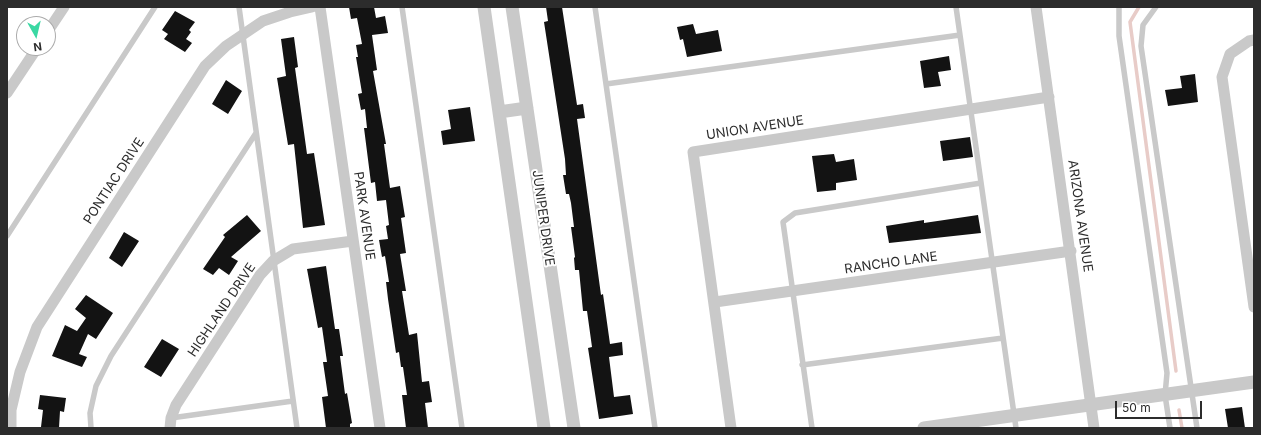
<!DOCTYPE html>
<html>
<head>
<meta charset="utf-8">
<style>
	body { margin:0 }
	#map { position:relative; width:1261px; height:435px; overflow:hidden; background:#fff; font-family:Inter,sans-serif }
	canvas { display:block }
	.frame { position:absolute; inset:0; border:8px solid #2c2c2c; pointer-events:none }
	.north { position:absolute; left:16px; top:16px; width:40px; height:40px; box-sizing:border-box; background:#fff; border:1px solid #ababab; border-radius:50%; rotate:172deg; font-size:11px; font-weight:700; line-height:16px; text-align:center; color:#2c2c2c }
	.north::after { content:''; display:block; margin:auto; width:14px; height:18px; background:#3ad8a3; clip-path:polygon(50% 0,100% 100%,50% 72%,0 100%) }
	.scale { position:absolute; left:1115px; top:401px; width:87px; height:18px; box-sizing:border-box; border:2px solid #2c2c2c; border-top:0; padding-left:5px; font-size:12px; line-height:14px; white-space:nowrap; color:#2c2c2c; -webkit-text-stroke:3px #fff; paint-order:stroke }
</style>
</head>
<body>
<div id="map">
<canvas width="1261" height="435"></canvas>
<div class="frame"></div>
<div class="north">N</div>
<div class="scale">50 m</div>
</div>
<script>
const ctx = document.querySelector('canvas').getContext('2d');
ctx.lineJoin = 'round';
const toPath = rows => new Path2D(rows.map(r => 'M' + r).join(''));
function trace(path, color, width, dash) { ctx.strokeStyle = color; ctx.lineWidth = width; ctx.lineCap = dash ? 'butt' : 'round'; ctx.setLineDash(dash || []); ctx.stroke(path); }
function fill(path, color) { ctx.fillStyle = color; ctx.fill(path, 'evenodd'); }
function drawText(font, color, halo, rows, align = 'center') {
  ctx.font = font + ' Inter,sans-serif'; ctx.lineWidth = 4; ctx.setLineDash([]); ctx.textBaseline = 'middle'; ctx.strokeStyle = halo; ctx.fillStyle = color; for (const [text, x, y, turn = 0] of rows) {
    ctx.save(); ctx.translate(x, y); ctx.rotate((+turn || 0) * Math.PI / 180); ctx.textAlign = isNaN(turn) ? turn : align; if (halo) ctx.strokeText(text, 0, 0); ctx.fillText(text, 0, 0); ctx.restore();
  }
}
const stream = toPath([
	[1139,7,1130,22,1176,371],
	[1179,410,1182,428]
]);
const building = toPath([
	[349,7,374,7,376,18,385,16,388,33,372,35,377,70,373,71,386,144,384,144,390,188,400,186,405,217,401,218,406,253,400,254,406,291,402,291,409,335,417,333,422,382,429,381,432,402,425,403,428,428,406,428,402,395,407,395,403,367,401,367,399,352,396,353,388,299,386,282,389,282,385,256,382,257,379,240,388,239,386,226,389,225,386,200,377,201,375,182,371,183,364,128,367,128,365,109,361,110,358,94,362,93,356,57,358,57,356,45,362,44,357,18,351,19],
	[546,7,562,7,577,105,583,104,585,118,577,119,601,295,603,294,610,344,622,342,623,355,609,357,614,397,630,395,633,414,599,419,588,348,592,347,587,311,583,311,579,270,575,270,574,258,575,257,571,227,574,227,571,203,569,194,566,194,563,175,566,175,565,159,544,22,548,21],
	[175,11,195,22,189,30,191,32,186,39,192,43,185,52,164,39,168,34,162,30],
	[693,24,696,34,718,30,722,51,687,57,683,39,680,40,677,27],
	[294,37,298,67,295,68,307,154,314,153,325,225,303,228,294,144,288,145,277,78,286,76,281,39],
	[949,56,951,70,938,72,941,86,924,88,920,61],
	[1195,74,1198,102,1168,106,1165,90,1182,88,1180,76],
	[226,80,242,91,228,114,212,104],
	[470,107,475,141,443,145,441,131,451,129,448,110],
	[970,137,973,157,943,161,940,141],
	[834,154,836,162,854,159,857,180,836,183,836,190,817,192,812,156],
	[247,215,261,231,231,257,238,261,229,275,219,268,213,275,203,269,225,237,223,235],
	[978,215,981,233,889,243,886,226,924,220,924,223],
	[124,232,139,241,122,267,109,258],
	[326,266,335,329,339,329,343,356,340,356,345,394,347,393,352,423,350,424,350,428,326,428,322,397,328,396,323,362,327,362,322,327,318,328,307,269],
	[86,295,113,313,96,339,88,334,79,354,87,357,82,367,52,356,65,325,77,331,86,318,75,309],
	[162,339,179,349,161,377,144,367],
	[40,395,66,398,64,412,60,411,59,428,41,427,43,410,38,409],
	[1242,407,1245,428,1228,428,1225,409]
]);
const service = toPath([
	[239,7,297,428],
	[402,7,462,428],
	[595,7,655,428],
	[956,7,1016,428],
	[1119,7,1119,36,1167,373,1165,395,1170,428],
	[1156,7,1143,25,1141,46,1197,428],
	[606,84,960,35],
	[7,236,155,7],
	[802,365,1003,338],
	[171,418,293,401],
	[91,428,90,413,96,386,111,356,256,133],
	[812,428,783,222,795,213,981,183]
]);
const minor = toPath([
	[320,7,380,428],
	[1036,7,1094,428],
	[48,31,64,7],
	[1254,40,1249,41,1230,54,1222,77,1254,307],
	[7,93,37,48],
	[715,302,1071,251],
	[11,428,11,410,20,372,37,327,205,66,226,46,263,21,290,12,312,7],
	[170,428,171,418,176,405,260,275,273,261,293,249,353,241],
	[731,428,693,152,1049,97]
]);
const tertiary = toPath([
	[484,7,544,428],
	[512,7,574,428],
	[499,112,527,108],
	[924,428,1254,382]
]);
const streetNames = [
	["UNION AVENUE",755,128,-9],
	["PONTIAC DRIVE",114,181,-57],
	["PARK AVENUE",364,216,82],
	["ARIZONA AVENUE",1080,216,82],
	["JUNIPER DRIVE",543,218,82],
	["RANCHO LANE",891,263,-8],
	["HIGHLAND DRIVE",222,310,-56]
];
trace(stream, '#e8ccc8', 3.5);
fill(building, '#131313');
trace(service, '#c9c9c9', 5.5);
trace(minor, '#c9c9c9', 11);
trace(tertiary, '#c9c9c9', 13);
drawText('13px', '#2c2c2c', '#fff', streetNames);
</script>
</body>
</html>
